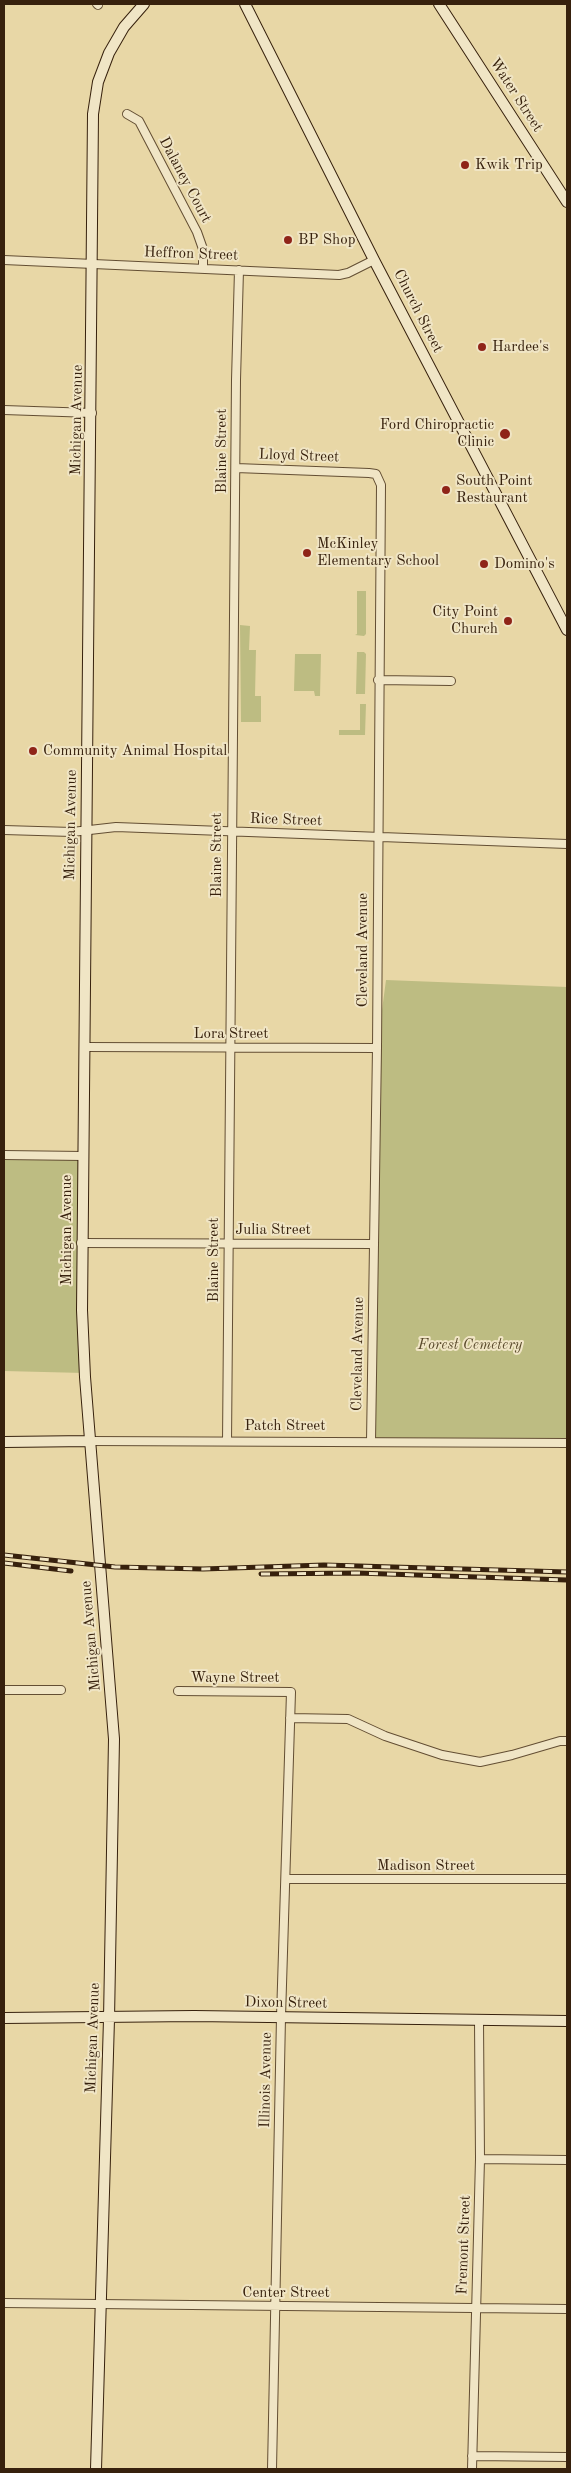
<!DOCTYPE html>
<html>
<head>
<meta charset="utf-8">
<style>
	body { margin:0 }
	#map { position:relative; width:571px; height:2473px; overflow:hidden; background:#e8d7a6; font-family:"Old Standard TT",serif }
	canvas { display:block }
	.frame { position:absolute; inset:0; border:5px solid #37210d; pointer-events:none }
</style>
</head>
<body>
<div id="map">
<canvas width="571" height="2473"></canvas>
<div class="frame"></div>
</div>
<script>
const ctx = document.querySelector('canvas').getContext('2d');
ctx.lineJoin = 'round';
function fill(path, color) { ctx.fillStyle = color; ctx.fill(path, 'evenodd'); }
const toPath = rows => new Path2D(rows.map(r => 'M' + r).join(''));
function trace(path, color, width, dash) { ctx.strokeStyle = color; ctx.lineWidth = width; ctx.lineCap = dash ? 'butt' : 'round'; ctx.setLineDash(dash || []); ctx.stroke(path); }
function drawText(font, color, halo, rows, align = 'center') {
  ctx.font = font + ' "Old Standard TT",serif'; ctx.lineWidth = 4; ctx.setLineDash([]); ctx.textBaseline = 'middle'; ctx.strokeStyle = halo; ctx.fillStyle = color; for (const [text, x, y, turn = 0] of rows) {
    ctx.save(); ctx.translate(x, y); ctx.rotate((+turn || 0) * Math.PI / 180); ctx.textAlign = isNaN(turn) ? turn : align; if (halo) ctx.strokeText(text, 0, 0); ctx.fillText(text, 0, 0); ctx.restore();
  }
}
const green = toPath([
	[357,591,366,591,366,634,364,636,355,635,357,634],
	[240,625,250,626,249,650,256,650,255,696,261,696,261,722,241,722],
	[357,652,364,652,366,654,365,694,356,694],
	[295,654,321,654,320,696,315,696,314,691,294,691],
	[360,704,366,704,365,735,339,735,339,730,360,730],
	[386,980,567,987,567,1443,371,1441,377,1048],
	[4,1156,83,1156,84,1373,4,1371]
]);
const street = toPath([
	[97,4,98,5],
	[127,114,139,121,197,232,203,249,203,268],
	[4,260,339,275,348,273,374,260],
	[4,410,92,413],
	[236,468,369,473,376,474,381,485,377,1048,371,1441],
	[378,680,451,681],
	[4,830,72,832,116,827,567,844],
	[85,1047,377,1048],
	[4,1155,83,1156],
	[81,1243,374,1244],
	[90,1441,567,1443],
	[227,1441,236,380,239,270],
	[4,1690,61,1690],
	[178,1691,291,1692,281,2017,272,2469],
	[290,1718,348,1719,385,1736,442,1755,480,1762,512,1755,560,1741,567,1741],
	[286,1879,567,1879],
	[480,2159,567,2160],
	[4,2303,567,2309],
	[472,2456,567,2457],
	[472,2469,480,2159,479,2021]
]);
const secondary = toPath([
	[245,4,374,260,567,630],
	[439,4,567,202],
	[4,1442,90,1441],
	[4,2018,194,2016,567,2021],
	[96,2469,109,2019,114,1739,85,1377,82,1310,93,114,98,82,109,53,124,27,144,4]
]);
const rail = toPath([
	[4,1555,115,1567,203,1569,324,1565,567,1572],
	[4,1563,71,1571],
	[261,1574,357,1573,567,1580]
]);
const markers = [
	[465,165,5,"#8f2418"],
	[288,240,5,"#8f2418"],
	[482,347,5,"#8f2418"],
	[505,434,6,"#8f2418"],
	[446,490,5,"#8f2418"],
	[307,553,5,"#8f2418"],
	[484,564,5,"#8f2418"],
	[508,621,5,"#8f2418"],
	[33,751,5,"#8f2418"]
];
const streetNames = [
	["Water Street",516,95,57],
	["Dalaney Court",185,180,62],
	["Heffron Street",191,254,2],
	["Church Street",418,311,63],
	["Michigan Avenue",77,420,-89],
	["Blaine Street",222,451,-90],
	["Lloyd Street",299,456,2],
	["Rice Street",286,820,2],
	["Michigan Avenue",71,825,-89],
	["Blaine Street",217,855,-90],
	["Cleveland Avenue",363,950,-90],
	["Lora Street",231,1034],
	["Michigan Avenue",67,1230,-90],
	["Julia Street",273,1230],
	["Blaine Street",214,1260,-90],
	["Cleveland Avenue",358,1354,-89],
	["Patch Street",285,1426],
	["Michigan Avenue",91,1636,-95],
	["Wayne Street",235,1678],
	["Madison Street",426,1866],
	["Dixon Street",286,2003,1],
	["Michigan Avenue",93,2038,-88],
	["Illinois Avenue",266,2080,-89],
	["Fremont Street",464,2245,-88],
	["Center Street",286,2293]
];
const poiNames = [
	["Kwik Trip",475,165],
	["BP Shop",298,240],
	["Hardee's",492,347],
	["Ford Chiropractic",494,425,"right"],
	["Clinic",494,442,"right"],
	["South Point",456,481],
	["Restaurant",456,498],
	["McKinley",317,544],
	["Elementary School",317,561],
	["Domino's",494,564],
	["City Point",498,612,"right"],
	["Church",498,629,"right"],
	["Community Animal Hospital",43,751]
];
const parkNames = [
	["Forest Cemetery",470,1345]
];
fill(green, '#bdbc82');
trace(street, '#634e33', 10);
trace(secondary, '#37210d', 12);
trace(street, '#f0e5c5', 8);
trace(secondary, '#f0e5c5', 10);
trace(rail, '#37210d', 5);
trace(rail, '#f0e5c5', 3, [9]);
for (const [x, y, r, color] of markers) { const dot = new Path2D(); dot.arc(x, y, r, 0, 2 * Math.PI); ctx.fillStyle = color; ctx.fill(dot); trace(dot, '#f0e5c5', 2); }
drawText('15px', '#37210d', '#f0e5c5', streetNames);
drawText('15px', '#37210d', '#f0e5c5', poiNames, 'left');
drawText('italic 15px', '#58482a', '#f0e5c5', parkNames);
</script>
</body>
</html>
